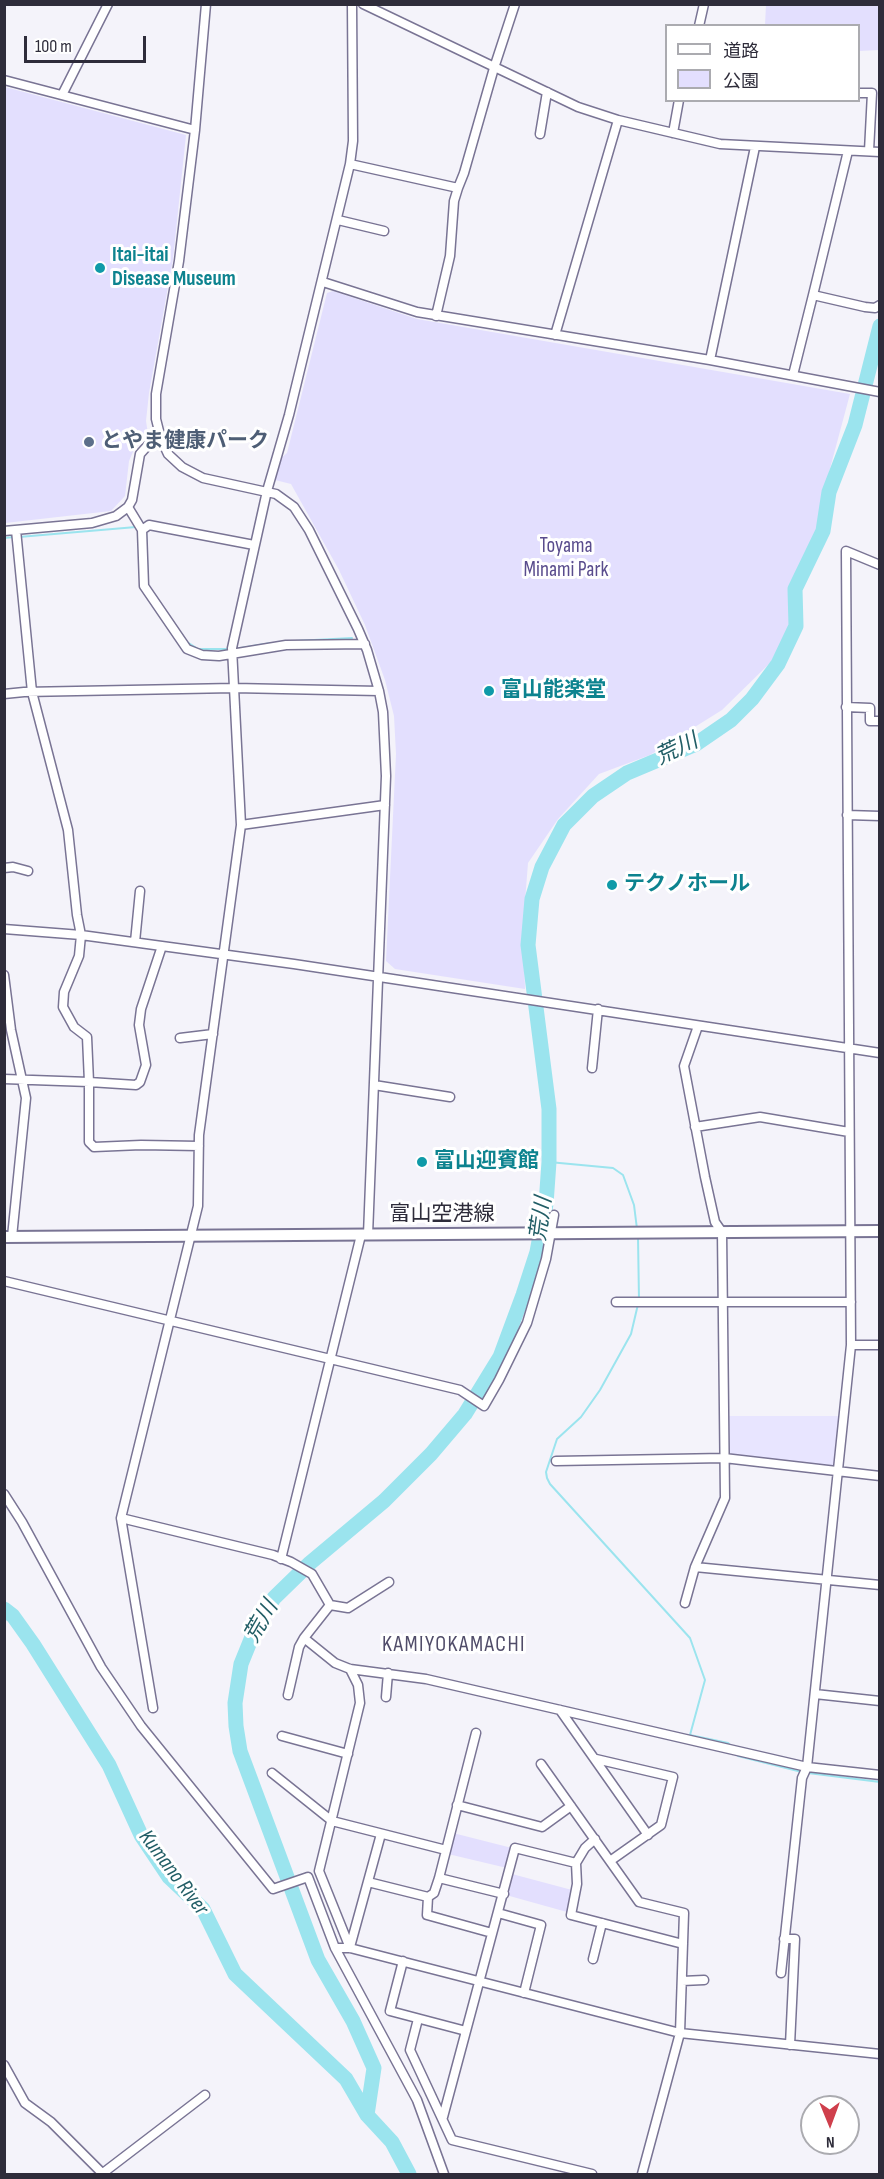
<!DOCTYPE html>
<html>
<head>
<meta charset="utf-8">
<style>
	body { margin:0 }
	#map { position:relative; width:884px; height:2179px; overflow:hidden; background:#f4f3fa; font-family:"Sofia Sans Condensed","Noto Sans JP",sans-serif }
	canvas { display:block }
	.frame { position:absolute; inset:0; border:6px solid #2e2c3a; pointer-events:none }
	.legend { position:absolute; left:665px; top:24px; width:195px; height:78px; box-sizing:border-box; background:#fff; border:2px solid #ababb0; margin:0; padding:8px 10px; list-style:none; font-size:18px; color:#2e2c3a }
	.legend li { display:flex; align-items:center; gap:12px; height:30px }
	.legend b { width:30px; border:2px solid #ababb0 }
	.north { position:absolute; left:800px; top:2095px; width:60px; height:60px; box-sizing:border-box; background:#fff; border:2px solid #ababb0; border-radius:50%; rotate:179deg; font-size:16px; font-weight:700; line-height:24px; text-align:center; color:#2e2c3a }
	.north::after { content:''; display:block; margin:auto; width:21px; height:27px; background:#cf3f4c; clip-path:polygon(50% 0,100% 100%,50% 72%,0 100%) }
	.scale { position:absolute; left:24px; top:36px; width:122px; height:27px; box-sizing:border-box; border:3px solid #2e2c3a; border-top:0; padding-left:8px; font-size:18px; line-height:21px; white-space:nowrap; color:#2e2c3a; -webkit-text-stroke:4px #fff; paint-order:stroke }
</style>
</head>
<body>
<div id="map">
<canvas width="884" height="2179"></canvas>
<div class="frame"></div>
<ul class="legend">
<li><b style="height:8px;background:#fff"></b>道路</li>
<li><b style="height:16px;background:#e3dffe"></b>公園</li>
</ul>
<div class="north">N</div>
<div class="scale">100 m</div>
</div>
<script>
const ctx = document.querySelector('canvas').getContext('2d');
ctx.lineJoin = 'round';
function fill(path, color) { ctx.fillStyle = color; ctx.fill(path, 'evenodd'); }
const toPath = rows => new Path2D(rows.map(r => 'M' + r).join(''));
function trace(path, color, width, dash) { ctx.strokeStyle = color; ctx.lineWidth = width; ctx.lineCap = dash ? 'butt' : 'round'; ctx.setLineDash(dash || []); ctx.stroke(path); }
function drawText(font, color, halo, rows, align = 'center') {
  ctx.font = font + ' "Sofia Sans Condensed","Noto Sans JP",sans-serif'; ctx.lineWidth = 6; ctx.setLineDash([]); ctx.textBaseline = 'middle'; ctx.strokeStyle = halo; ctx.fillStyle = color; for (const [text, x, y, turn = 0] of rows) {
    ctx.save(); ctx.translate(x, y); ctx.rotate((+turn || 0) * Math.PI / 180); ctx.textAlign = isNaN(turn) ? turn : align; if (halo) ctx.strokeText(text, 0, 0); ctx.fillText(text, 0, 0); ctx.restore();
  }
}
const built = toPath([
	[726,1416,839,1416,835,1466,727,1456]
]);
const green = toPath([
	[766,5,879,5,879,50,859,51,858,26,765,25],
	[5,87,186,135,173,259,149,393,146,421,148,434,138,440,129,461,125,496,111,511,5,523],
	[333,291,417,319,850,394,828,476,819,529,790,583,793,620,771,662,722,710,650,755,599,774,558,819,528,863,523,927,525,989,395,969,386,961,396,754,394,716,385,680,365,625,339,570,291,484,275,480,280,459,287,453,327,293],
	[453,1833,512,1848,507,1868,448,1854],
	[512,1874,572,1890,567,1912,506,1895]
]);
const stream = toPath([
	[146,531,148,585],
	[19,537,136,527],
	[4,538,14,537],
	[295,641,352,638],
	[187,642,198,649,230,649],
	[235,649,271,643],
	[549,1162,613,1168,623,1175,634,1205,637,1229],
	[638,1237,639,1300,631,1334,600,1390,581,1417,557,1439,546,1472,547,1478,550,1484,690,1638,705,1680,690,1735,728,1743,731,1746],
	[736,1753,738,1756,802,1772],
	[808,1773,880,1782]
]);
const river = toPath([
	[4,1609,13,1616,33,1644,109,1765,141,1835,169,1877,203,1909,235,1974,346,2079,367,2115,392,2142,409,2174],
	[367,2115,374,2068,353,2021,318,1960,240,1751,236,1726,235,1703,241,1664,256,1627,274,1598,310,1563,384,1501,431,1454,465,1414,500,1357,523,1295,537,1252,546,1204,549,1162,549,1109,528,945,532,899,542,867,564,825,593,796,627,773,696,744,731,720,752,699,778,664,796,626,795,589,823,531,829,492,855,425,880,326]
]);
const minor = toPath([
	[206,4,195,130,179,261,156,394,156,419,161,439,168,454,182,467,203,478,276,494,294,507,309,530,358,629,367,650,379,691,383,712,386,776,368,1235],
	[363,4,578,107,618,120,720,144,880,152],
	[699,26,704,4],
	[4,80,195,130],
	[858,93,872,93,869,151],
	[62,95,108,4],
	[673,133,679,100],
	[540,134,547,92],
	[848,151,813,295,865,307,875,308,880,305],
	[350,164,458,188,464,173,494,68,515,4],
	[338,220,384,231],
	[323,282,417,312,710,360,880,392],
	[436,316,450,256,454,201,458,188],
	[555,335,618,120],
	[710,360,755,147],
	[793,375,813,295],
	[128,507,142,530,149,525,254,545],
	[16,530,32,692,68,830,77,915,81,935,79,956,64,992,63,1007,74,1027,87,1037,89,1082,136,1085,140,1082,146,1065,139,1025,141,1009,162,946],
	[142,530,144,586,187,649,202,655,219,656,286,645,365,644],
	[4,531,92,523,116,516,128,507,132,500,140,454,149,444,161,439],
	[4,694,24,692,234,688,379,691],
	[846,707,870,708,870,721,880,721],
	[847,815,880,816],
	[241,825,385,805],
	[4,868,13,867,28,871],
	[4,929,81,935,294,964,880,1053],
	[135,942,140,891],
	[4,975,11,1030,26,1098,12,1237],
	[698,1026,684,1066,705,1177,715,1222,722,1232,725,1498,695,1567,880,1585],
	[180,1038,213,1034],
	[592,1068,598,1009],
	[4,1079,89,1082,89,1142,94,1147,141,1145,199,1146],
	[374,1085,450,1097],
	[695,1127,760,1117,849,1132],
	[4,1281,460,1390,484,1406,499,1380,527,1323,546,1259,554,1215],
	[616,1302,851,1302],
	[851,1345,880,1345],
	[556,1461,724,1458,880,1476],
	[4,1494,22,1522,101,1667,141,1726,273,1889,308,1877,335,1948,417,2100,444,2174],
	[121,1518,273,1555,291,1562,312,1574,330,1605],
	[281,1559,361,1235],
	[685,1603,695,1567],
	[330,1605,304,1638,335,1663,350,1669,426,1679,807,1767,880,1775],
	[330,1605,348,1608,389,1582],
	[815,1694,880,1701],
	[288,1695,299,1647,304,1638],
	[386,1697,388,1673],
	[153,1708,121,1518,198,1206,199,1135,241,825,232,648,267,491,289,415,350,164,353,141,352,4],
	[560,1710,648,1835],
	[476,1733,439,1878,434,1893,428,1897,427,1915,492,1933],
	[282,1736,348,1754],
	[596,1759,673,1777,661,1825,610,1861],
	[541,1764,639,1902,684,1913,680,2033,642,2174],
	[272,1773,332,1821,446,1850],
	[457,1805,542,1827,571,1806],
	[595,1839,585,1848,576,1863,577,1884,571,1915,683,1944],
	[439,1878,504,1894],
	[368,1882,428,1897],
	[498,1913,541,1925,524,1993],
	[784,1939,795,1939,790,2045],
	[350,1947,381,1834],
	[335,1948,350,1948,680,2033,880,2054],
	[350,1948,319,1871,360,1703,358,1685,350,1669],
	[593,1959,602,1923],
	[403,1961,390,2011,466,2031],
	[781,1973,802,1778,807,1767,851,1345,846,551,880,565],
	[682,1981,704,1980],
	[418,2019,410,2050,452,2140,592,2174],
	[4,2065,25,2103,51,2122,103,2174],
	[443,2117,515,1848,576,1863],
	[103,2173,205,2095]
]);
const major = toPath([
	[4,1237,880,1231]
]);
const markers = [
	[100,268,6,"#0f9aa8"],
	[89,442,6,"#5c6f8a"],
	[489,691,6,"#0f9aa8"],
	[612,885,6,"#0f9aa8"],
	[422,1162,6,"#0f9aa8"]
];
const cultureNames = [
	["Itai-itai",112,256],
	["Disease Museum",112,280],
	["富山能楽堂",501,691],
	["テクノホール",624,885],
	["富山迎賓館",434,1162]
];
const serviceNames = [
	["とやま健康パーク",101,442]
];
const parkNames = [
	["Toyama",566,547],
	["Minami Park",566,571]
];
const streetNames = [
	["富山空港線",442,1215]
];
const waterNames = [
	["荒川",677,750,-26],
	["荒川",542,1219,-82],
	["荒川",262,1622,-60],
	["Kumano River",173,1873,53]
];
const neighbourhoodNames = [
	["KAMIYOKAMACHI",454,1645]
];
fill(built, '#e8e5ff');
fill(green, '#e3dffe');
trace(stream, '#9be4ee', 2);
trace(river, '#9be4ee', 15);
trace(minor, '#797494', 11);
trace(major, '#797494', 14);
trace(minor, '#fff', 8);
trace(major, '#fff', 10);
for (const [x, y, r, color] of markers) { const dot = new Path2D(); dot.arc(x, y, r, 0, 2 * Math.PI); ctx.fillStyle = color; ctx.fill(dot); trace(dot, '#fff', 2); }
drawText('bold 21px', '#0d838f', '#fff', cultureNames, 'left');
drawText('bold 21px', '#4e5e75', '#fff', serviceNames, 'left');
drawText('21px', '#594c8d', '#fff', parkNames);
drawText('21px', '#2e2c3a', '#fff', streetNames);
drawText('italic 22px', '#225e66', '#fff', waterNames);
ctx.letterSpacing = '1.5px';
drawText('22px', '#504c69', '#fff', neighbourhoodNames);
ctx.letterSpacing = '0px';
</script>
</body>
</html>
